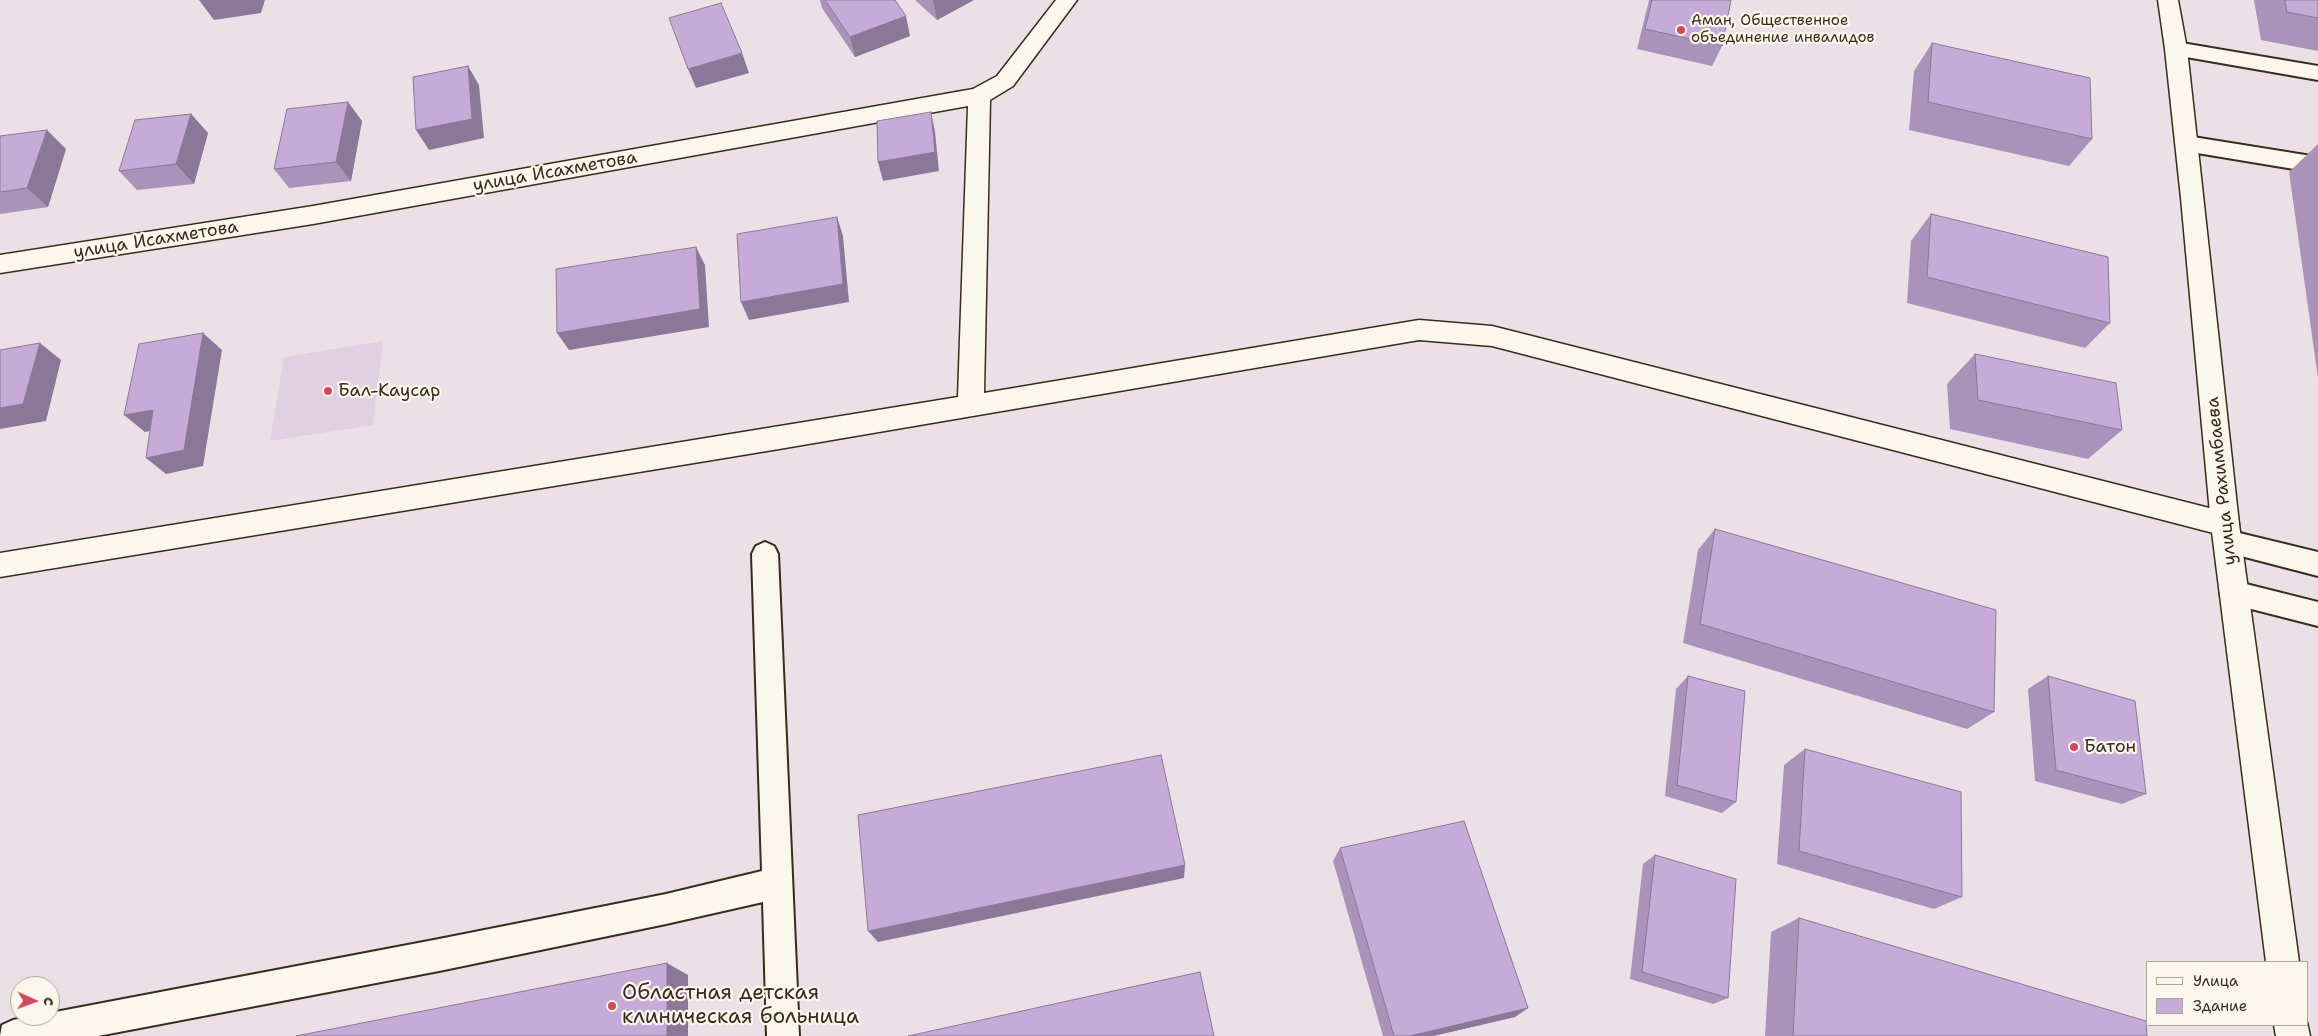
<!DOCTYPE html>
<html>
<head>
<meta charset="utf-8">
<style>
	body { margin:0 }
	#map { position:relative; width:2318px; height:1036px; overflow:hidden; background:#ebe0e6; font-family:"Shantell Sans",sans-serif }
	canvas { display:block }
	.legend { position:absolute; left:2146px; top:961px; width:162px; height:65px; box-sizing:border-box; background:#fbf7ec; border:1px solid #aea59a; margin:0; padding:6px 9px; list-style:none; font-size:15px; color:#3b2a1e }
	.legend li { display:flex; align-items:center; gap:10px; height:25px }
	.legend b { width:25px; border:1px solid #aea59a }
	.north { position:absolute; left:10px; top:976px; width:50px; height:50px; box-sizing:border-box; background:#fbf7ec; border:1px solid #aea59a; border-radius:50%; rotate:92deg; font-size:14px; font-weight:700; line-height:20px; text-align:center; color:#3b2a1e }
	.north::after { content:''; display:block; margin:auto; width:18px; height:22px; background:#d1495b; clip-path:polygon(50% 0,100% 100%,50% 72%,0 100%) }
</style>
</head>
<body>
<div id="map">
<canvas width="2318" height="1036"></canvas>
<ul class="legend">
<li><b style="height:6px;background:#fbf7ec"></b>Улица</li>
<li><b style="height:14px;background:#c6abd9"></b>Здание</li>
</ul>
<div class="north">С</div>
</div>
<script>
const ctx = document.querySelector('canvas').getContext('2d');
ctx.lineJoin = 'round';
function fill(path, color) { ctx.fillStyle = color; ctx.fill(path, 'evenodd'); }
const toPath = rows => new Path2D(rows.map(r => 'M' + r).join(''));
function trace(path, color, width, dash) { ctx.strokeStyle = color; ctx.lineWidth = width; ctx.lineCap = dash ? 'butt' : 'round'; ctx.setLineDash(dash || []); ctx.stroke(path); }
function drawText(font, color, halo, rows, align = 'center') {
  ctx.font = font + ' "Shantell Sans",sans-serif'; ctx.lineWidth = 4.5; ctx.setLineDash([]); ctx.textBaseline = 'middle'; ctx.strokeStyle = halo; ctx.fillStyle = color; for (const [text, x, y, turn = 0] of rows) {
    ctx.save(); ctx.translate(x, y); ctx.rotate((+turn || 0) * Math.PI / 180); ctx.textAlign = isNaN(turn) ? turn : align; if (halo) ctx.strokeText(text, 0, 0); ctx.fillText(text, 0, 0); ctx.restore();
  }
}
const built = toPath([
	[383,341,373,425,270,441,284,357]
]);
const lane = toPath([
	[2176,42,2318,66,2318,80,2169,54,2166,49,2169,44,2176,42],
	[2187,136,2318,157,2318,173,2179,150,2176,144,2179,138,2187,136],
	[2227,530,2318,552,2318,576,2218,550,2214,542,2218,534,2227,530],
	[765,542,774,546,778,554,799,1036,767,1036,763,902,666,924,439,971,98,1036,0,1036,2,1025,13,1020,33,1016,50,1016,50,1013,439,939,666,894,762,871,752,554,756,546,765,542],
	[2234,581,2318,602,2318,626,2224,602,2220,593,2224,584,2234,581]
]);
const street = toPath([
	[1056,0,1077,0,1013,86,990,100,984,393,1419,320,1492,326,2225,512,2235,516,2239,524,2235,532,2225,536,1492,346,1419,340,779,449,0,577,0,553,958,397,968,106,313,224,0,273,0,255,313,206,973,89,997,76,1056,0]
]);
const secondary = toPath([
	[2158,0,2178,0,2187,49,2239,524,2299,962,2266,962,2211,524,2181,198,2165,49,2158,0],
	[2307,1022,2310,1036,2276,1036,2274,1025,2307,1025,2307,1022]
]);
const wall = toPath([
	[820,0,895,0,910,36,855,57,822,8],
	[915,0,974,0,937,20],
	[1649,0,1731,0,1722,46,1712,66,1637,49],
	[2254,0,2318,0,2318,51,2261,40],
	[1932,43,2092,139,2069,166,1909,130,1914,71],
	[191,114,208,133,194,184,137,190,119,171],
	[362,121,351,181,289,188,274,169],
	[0,136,66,149,48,207,0,214],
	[2318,144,2318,378,2289,172],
	[1931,214,2110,323,2085,348,1907,303,1911,241],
	[1975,354,2122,430,2088,459,1950,429,1947,384],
	[1715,529,1994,712,1967,729,1683,643,1698,550],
	[1688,676,1736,802,1722,813,1665,796,1676,689],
	[2048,676,2146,794,2122,804,2035,781,2028,689],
	[1805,749,1962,897,1934,909,1777,864,1784,765],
	[1340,848,1515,1017,1433,1036,1383,1036,1333,861],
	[1655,855,1728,998,1713,1004,1630,979,1643,864],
	[1799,918,2147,1036,1765,1036,1771,932]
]);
const shadedWall = toPath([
	[199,0,265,0,261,13,214,20],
	[933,0,974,0,937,20],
	[906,16,910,36,855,57,850,37],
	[742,53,749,73,696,88,688,69],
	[468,66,479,85,484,138,429,150,416,130],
	[348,102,362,121,351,181,336,162],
	[931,112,935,132,939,171,883,181,878,162],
	[191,114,208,133,194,184,176,164],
	[47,130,66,149,48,207,27,188],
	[837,217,843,236,849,302,749,320,741,302],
	[696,247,705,265,709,327,569,350,557,333],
	[203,333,222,350,203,466,166,474,146,458],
	[40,343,61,360,46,421,0,429,0,408],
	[153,410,174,426,145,432,124,415],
	[1185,865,1184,878,878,942,868,931],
	[667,963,688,975,688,1036,667,1036],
	[1528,1008,1515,1017,1433,1036,1410,1036]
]);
const building = toPath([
	[825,0,895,0,906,16,850,37,825,0],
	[1652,0,1731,0,1722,46,1645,29,1652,0],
	[2285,0,2318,0,2318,18,2287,12,2285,0],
	[721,3,742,53,688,69,669,18,721,3],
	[1932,43,2090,78,2092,139,1928,102,1932,43],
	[468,66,472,119,416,130,413,77,468,66],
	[348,102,336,162,274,169,287,109,348,102],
	[931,112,935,152,878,162,877,121,931,112],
	[191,114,176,164,119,171,135,120,191,114],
	[47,130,27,188,0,192,0,136,47,130],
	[1931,214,2108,257,2110,323,1927,277,1931,214],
	[837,217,843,284,741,302,737,234,837,217],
	[696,247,700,309,557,333,556,269,696,247],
	[203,333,184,450,146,458,153,410,124,415,139,344,203,333],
	[40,343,23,404,0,408,0,350,40,343],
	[1975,354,2116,383,2122,430,1978,400,1975,354],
	[1715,529,1996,610,1994,712,1700,624,1715,529],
	[1688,676,1745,691,1736,802,1677,785,1688,676],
	[2048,676,2135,701,2146,794,2056,770,2048,676],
	[1805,749,1961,792,1962,897,1799,851,1805,749],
	[1161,755,1185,865,868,931,858,815,1161,755],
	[1464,821,1528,1008,1410,1036,1394,1036,1340,848,1464,821],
	[1655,855,1736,879,1728,998,1642,972,1655,855],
	[1799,918,2146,1021,2147,1036,1793,1036,1799,918],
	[667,963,667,1036,296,1036,667,963],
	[1200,972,1214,1036,908,1036,1200,972]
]);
const markers = [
	[1681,30,5,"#d1495b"],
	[328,391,5,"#d1495b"],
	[2074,747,5,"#d1495b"],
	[612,1006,5,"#d1495b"]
];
const farPoinames = [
	["Аман, Общественное",1691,21],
	["объединение инвалидов",1691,38]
];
const streetNames = [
	["улица Исахметова",555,172,-10],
	["улица Исахметова",156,240,-9],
	["улица Рахимбаева",2222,481,-96]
];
const poiNames = [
	["Бал-Каусар",338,391],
	["Батон",2084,747]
];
const nearPoinames = [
	["Областная детская",622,994],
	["клиническая больница",622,1018]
];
fill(built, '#e0d0e2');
trace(lane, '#3b2a1e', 4);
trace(street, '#3b2a1e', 3);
trace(secondary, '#3b2a1e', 3);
fill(lane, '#fbf7ec');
fill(street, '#fbf7ec');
fill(secondary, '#fbf7ec');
fill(wall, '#aa93bb');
fill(shadedWall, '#8b7898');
fill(building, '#c6abd9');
trace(building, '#8b7898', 1);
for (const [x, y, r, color] of markers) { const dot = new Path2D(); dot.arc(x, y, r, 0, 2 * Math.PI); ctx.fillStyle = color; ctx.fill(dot); trace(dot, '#fbf7ec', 2); }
drawText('15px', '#3b2a1e', '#fbf7ec', farPoinames, 'left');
drawText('18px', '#3b2a1e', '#fbf7ec', streetNames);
drawText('18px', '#3b2a1e', '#fbf7ec', poiNames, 'left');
drawText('21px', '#3b2a1e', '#fbf7ec', nearPoinames, 'left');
</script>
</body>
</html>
